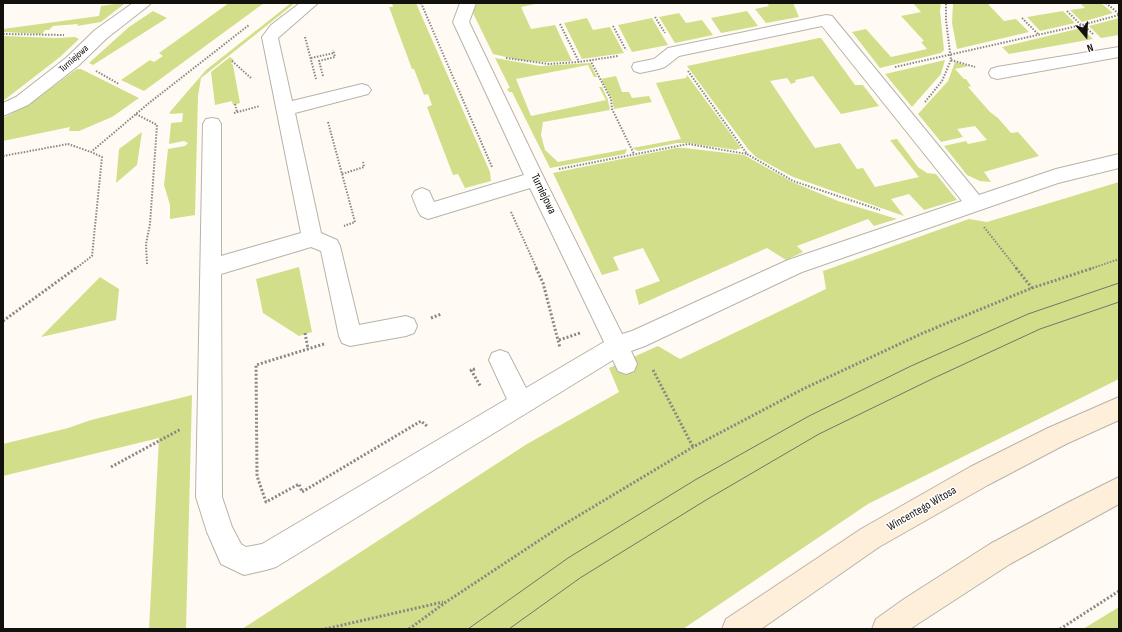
<!DOCTYPE html>
<html>
<head>
<meta charset="utf-8">
<style>
	body { margin:0 }
	#map { position:relative; width:1122px; height:632px; overflow:hidden; background:#fffbf4; font-family:"Sofia Sans Condensed",sans-serif }
	canvas { display:block }
	.frame { position:absolute; inset:0; border:4px solid #13110d; pointer-events:none }
	.north { position:absolute; left:1066px; top:16px; width:40px; height:40px; -webkit-text-stroke:3px #fff; paint-order:stroke; rotate:161deg; font-size:11px; font-weight:700; line-height:16px; text-align:center; color:#13110d }
	.north::after { content:''; display:block; margin:auto; width:14px; height:18px; background:#13110d; clip-path:polygon(50% 0,100% 100%,50% 72%,0 100%) }
</style>
</head>
<body>
<div id="map">
<canvas width="1122" height="632"></canvas>
<div class="frame"></div>
<div class="north">N</div>
</div>
<script>
const ctx = document.querySelector('canvas').getContext('2d');
ctx.lineJoin = 'round';
function fill(path, color) { ctx.fillStyle = color; ctx.fill(path, 'evenodd'); }
const toPath = rows => new Path2D(rows.map(r => 'M' + r).join(''));
function trace(path, color, width, dash) { ctx.strokeStyle = color; ctx.lineWidth = width; ctx.lineCap = dash ? 'butt' : 'round'; ctx.setLineDash(dash || []); ctx.stroke(path); }
function drawText(font, color, halo, rows, align = 'center') {
  ctx.font = font + ' "Sofia Sans Condensed",sans-serif'; ctx.lineWidth = 3; ctx.setLineDash([]); ctx.textBaseline = 'middle'; ctx.strokeStyle = halo; ctx.fillStyle = color; for (const [text, x, y, turn = 0] of rows) {
    ctx.save(); ctx.translate(x, y); ctx.rotate((+turn || 0) * Math.PI / 180); ctx.textAlign = isNaN(turn) ? turn : align; if (halo) ctx.strokeText(text, 0, 0); ctx.fillText(text, 0, 0); ctx.restore();
  }
}
const green = toPath([
	[122,3,124,4,101,22,77,26,78,24,53,26,49,30,45,30,42,34,3,32,3,29,99,16,101,6],
	[229,3,264,3,144,91,121,80,150,60,154,62,163,56,159,53],
	[291,3,295,3,201,78,198,96,195,215,170,219,170,205,164,185,168,149,185,146,188,143,184,141,169,144,171,123,182,122,183,113,172,114,169,113,206,70],
	[392,3,416,3,490,172,491,181,465,188,458,174,453,175,427,107,432,105,428,94,424,95,414,69,412,69,389,7,393,7],
	[475,3,540,3,521,7,531,29,555,25,572,61,545,62,519,60,493,54,473,13],
	[767,3,793,3,799,17,766,23,755,9,769,6],
	[913,3,941,3,940,11,944,50,941,53,880,68,852,32,866,29,891,57,927,49,921,42,924,41,901,16,921,12],
	[953,3,987,3,1004,21,1016,19,1029,32,957,49,952,23],
	[1080,3,1101,3,1113,13,1082,22,1070,10,1085,8],
	[153,11,167,18,93,65,89,63,129,27],
	[747,11,758,26,721,33,711,18],
	[1063,11,1075,23,1040,31,1027,17],
	[679,13,686,23,702,20,713,35,675,43,659,17],
	[587,18,593,30,610,27,624,53,582,59,564,23],
	[652,18,668,45,632,52,618,25],
	[1119,18,1119,35,1101,38,1089,26],
	[1081,28,1093,39,1009,54,1002,47],
	[3,36,56,38,75,37,79,39,60,57,3,101],
	[819,38,821,38,855,85,863,85,879,106,841,114,813,76,795,80,796,82,791,84,787,78,770,81,815,148,840,143,857,169,863,168,875,187,919,177,890,140,897,139,918,167,927,173,936,174,957,200,924,210,909,194,891,199,904,216,793,177,756,157,748,149,687,66],
	[230,57,234,60,231,63,233,65,240,103,233,105,232,101,215,105,211,72],
	[495,58,540,66,590,63,597,77,594,77,588,65,516,79,531,116,606,100,599,87,602,87,608,100,610,110,543,122,541,135,545,150,558,162,627,149,625,154,550,168,512,92,509,92,507,89,510,88],
	[945,60,941,74,912,107,885,74],
	[955,62,969,66,955,69,964,79,966,79,971,86,968,87,990,112,998,118,1011,133,1018,132,1039,156,984,172,991,182,980,181,967,175,944,146,966,141,968,144,987,140,975,126,957,129,963,137,941,142,918,114,948,81],
	[77,69,81,69,139,98,112,117,79,131,69,131,70,127,3,141,3,118,28,105],
	[687,75,741,148,736,150,688,143,677,143,638,151,632,148,681,139,656,83,686,78],
	[616,76,622,92,629,92,632,98,649,96,652,102,614,109,612,99,601,79],
	[142,132,137,165,116,183,119,149],
	[676,148,685,148,744,155,792,182,838,201,897,219,874,226,868,219,797,246,803,252,786,260,767,248,639,305,635,290,660,281,643,248,613,257,619,270,602,275,553,173],
	[1119,182,1119,379,868,504,683,629,242,629,527,444,619,392,609,368,658,346,680,359,826,289,823,271,969,219,987,222],
	[299,267,312,332,299,336,263,313,256,279],
	[100,277,119,289,116,320,41,337],
	[192,395,186,629,149,629,159,438,3,476,3,444,68,428,91,420],
	[1119,607,1119,629,1083,629]
]);
const pathFar1 = toPath([
	[421,3,492,167],
	[1106,3,1119,14],
	[1067,11,1081,25],
	[655,17,665,33],
	[1022,18,1038,34],
	[560,24,579,62],
	[1083,25,1093,34],
	[613,26,626,50],
	[3,34,64,35],
	[305,37,316,79],
	[311,58,334,53],
	[506,58,549,64,579,62,618,56],
	[590,60,611,99,612,109,634,154],
	[951,60,975,67],
	[232,61,251,78],
	[895,67,1082,25,1119,15],
	[96,71,119,84],
	[688,71,747,154,793,181,880,210],
	[323,76,319,61,335,57,333,50],
	[925,102,942,81,951,60,946,20,946,3],
	[235,104,237,112],
	[234,113,260,106],
	[136,114,157,125,150,224,146,244,147,264],
	[328,122,355,222,344,226],
	[3,156,68,144,91,152,149,103,249,25],
	[559,169,688,144,747,154],
	[342,174,364,167,363,162],
	[511,212,537,269],
	[984,227,1017,269],
	[75,269,92,256,102,157,91,152],
	[1090,269,1119,259]
]);
const path = toPath([
	[536,268,543,283,560,348],
	[1016,268,1032,288],
	[431,318,441,314],
	[3,321,76,268],
	[305,333,308,349],
	[559,340,580,333],
	[324,344,256,365,257,476,266,502,299,484,302,492,421,421,427,426],
	[475,369,471,370,481,387],
	[653,370,693,447],
	[111,467,181,429],
	[325,629,443,602],
	[409,629,446,602,558,528,693,447,803,389,923,333,1032,288,1093,268],
	[1060,629,1119,591]
]);
const street = toPath([
	[133,3,151,3,148,6,107,38,78,66,28,105,3,116,3,103,16,97,66,58,95,30,133,3],
	[300,3,318,3,278,38,292,101,362,84,368,86,371,90,368,94,295,113,321,233,337,240,340,246,359,325,406,316,414,319,417,326,414,333,406,336,350,346,342,343,339,336,321,251,311,247,221,274,222,497,232,527,241,544,246,547,262,544,507,399,489,360,492,353,500,350,508,353,526,388,604,342,530,188,428,219,421,216,418,211,412,196,415,191,422,188,429,191,434,202,524,175,453,22,460,3,476,3,469,22,542,174,622,334,632,331,788,260,962,201,822,26,679,56,665,67,659,69,640,73,634,71,632,67,634,63,654,59,668,48,826,15,832,16,979,195,1056,169,1119,154,1119,168,1058,183,802,272,645,346,631,351,637,364,634,371,626,374,618,371,613,360,276,567,266,570,244,575,221,564,207,532,196,497,203,124,206,119,212,118,218,119,221,124,221,256,301,233,262,37,271,25,300,3],
	[1119,47,1119,57,997,79,991,77,989,73,991,69,997,67,1119,47]
]);
const secondary = toPath([
	[1119,397,1119,420,1066,444,988,485,879,547,761,629,722,629,726,619,861,529,970,467,1048,428,1119,397],
	[1119,477,1119,504,1010,564,910,629,872,629,876,619,904,599,990,544,1069,502,1119,477]
]);
const tram = toPath([
	[468,629,568,558,695,480,809,416,911,366,1028,314,1119,283],
	[509,629,580,578,706,500,819,434,934,378,1040,329,1119,302]
]);
const farStreetnames = [
	["Turniejowa",74,59,-42]
];
const streetNames = [
	["Turniejowa",543,194,64],
	["Wincentego Witosa",922,509,-30]
];
fill(green, '#d3de8a');
trace(street, '#b8b3a8', 2);
trace(secondary, '#b8b3a8', 2);
trace(pathFar1, '#8a8782', 2, [1.5, 1.5]);
trace(path, '#8a8782', 3, [2, 2]);
fill(street, '#fff');
fill(secondary, '#fdefda');
trace(tram, '#76736d', 1);
drawText('10px', '#13110d', '#fff', farStreetnames);
drawText('12px', '#13110d', '#fff', streetNames);
</script>
</body>
</html>
